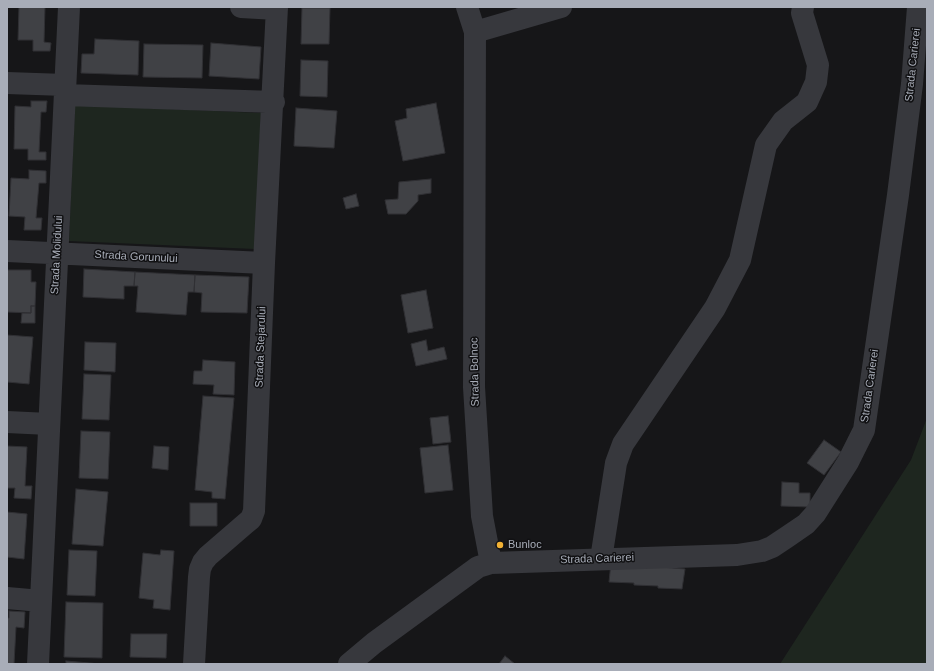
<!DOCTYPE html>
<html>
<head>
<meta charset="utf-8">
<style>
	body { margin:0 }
	#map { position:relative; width:934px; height:671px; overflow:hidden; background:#161618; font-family:Arial,sans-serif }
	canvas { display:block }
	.frame { position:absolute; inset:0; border:8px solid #a8adb8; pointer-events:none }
</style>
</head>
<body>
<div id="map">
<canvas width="934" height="671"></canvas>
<div class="frame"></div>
</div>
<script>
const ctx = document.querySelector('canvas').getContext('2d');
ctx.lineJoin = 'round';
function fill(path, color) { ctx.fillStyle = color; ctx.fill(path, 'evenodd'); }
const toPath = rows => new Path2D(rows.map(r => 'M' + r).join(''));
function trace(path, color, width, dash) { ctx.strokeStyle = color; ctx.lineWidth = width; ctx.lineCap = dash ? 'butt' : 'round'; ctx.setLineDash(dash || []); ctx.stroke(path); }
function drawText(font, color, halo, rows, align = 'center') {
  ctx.font = font + ' Arial,sans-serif'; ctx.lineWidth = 3; ctx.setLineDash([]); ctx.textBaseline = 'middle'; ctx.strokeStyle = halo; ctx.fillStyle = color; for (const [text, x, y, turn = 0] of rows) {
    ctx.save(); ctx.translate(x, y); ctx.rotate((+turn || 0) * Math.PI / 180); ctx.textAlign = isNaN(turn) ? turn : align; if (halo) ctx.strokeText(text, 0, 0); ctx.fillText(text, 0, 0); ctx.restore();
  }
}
const green = toPath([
	[75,105,261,113,255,249,69,241],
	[927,418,927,664,780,664,911,460]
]);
const building = toPath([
	[19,7,45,7,44,42,51,43,50,51,33,51,33,40,18,40,19,7],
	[302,8,330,8,329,44,301,44,302,8],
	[95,39,139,41,138,75,81,73,82,54,94,54,95,39],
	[211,43,261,47,259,79,209,76,211,43],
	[144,44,203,45,202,78,143,77,144,44],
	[301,60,328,61,327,97,300,96,301,60],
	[31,101,47,101,46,112,41,112,39,152,46,152,46,160,28,160,28,149,14,149,15,106,31,107,31,101],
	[436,103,445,153,403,161,395,121,407,118,406,109,436,103],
	[296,108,337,111,334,148,294,146,296,108],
	[29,170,46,171,46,183,39,183,36,218,42,218,41,230,24,230,25,217,9,216,11,178,29,179,29,170],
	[431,179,431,193,418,195,418,201,406,214,388,214,385,200,398,199,399,182,431,179],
	[356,194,359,206,346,209,343,198,356,194],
	[84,269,135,272,134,286,124,286,124,299,83,297,84,269],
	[7,270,31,270,31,282,36,282,35,306,31,306,31,313,7,312,7,270],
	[135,272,195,275,194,292,188,292,186,315,136,312,138,286,134,286,135,272],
	[195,275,249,277,247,313,201,312,202,293,194,292,195,275],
	[426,290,433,328,408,333,401,295,426,290],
	[31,306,35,306,35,323,21,323,22,313,31,313,31,306],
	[7,335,33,337,29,384,7,382,7,335],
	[426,340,428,351,444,347,447,359,416,366,411,344,426,340],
	[85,342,116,343,115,372,84,370,85,342],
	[203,360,235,362,234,395,213,394,214,385,193,384,194,371,202,371,203,360],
	[84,374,111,375,109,420,82,419,84,374],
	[203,396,234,398,225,499,212,498,212,492,195,490,203,396],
	[448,416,451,442,433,444,430,418,448,416],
	[81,431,110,432,108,479,79,478,81,431],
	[824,440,841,452,824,475,807,463,824,440],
	[448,445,453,490,425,493,420,448,448,445],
	[7,446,27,447,25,486,32,486,31,499,14,498,15,488,7,488,7,446],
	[154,446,169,447,168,470,152,468,154,446],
	[782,482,799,483,799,493,810,493,810,507,781,506,782,482],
	[76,489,108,492,103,546,72,544,76,489],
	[190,503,217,503,217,526,190,526,190,503],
	[7,512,27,514,24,559,7,557,7,512],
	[69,550,97,551,95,596,67,595,69,550],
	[161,550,174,551,170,610,153,608,154,600,139,598,143,553,160,555,161,550],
	[611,563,685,569,682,589,658,588,658,586,634,585,634,583,609,582,611,563],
	[66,602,103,603,102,658,64,657,66,602],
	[9,611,25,612,24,628,16,627,14,664,7,664,7,618,9,618,9,611],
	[131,634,167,634,166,658,130,657,131,634],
	[505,656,515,664,499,664,505,656],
	[66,661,101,664,66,664,66,661]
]);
const minor = toPath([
	[241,7,277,9],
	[467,7,475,32,474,387,482,516,491,563],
	[475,32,561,7],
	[7,83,65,85],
	[65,95,274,102],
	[7,251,264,263],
	[7,422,49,424],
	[601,559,616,463,623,444,715,308,740,260,766,145,783,121,807,102,816,82,818,65,802,13,803,7],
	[7,598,41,601],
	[38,664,69,7],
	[194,664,199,577,200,569,203,562,208,556,245,524,251,519,254,511,264,263,277,7],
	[349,664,374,643,478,567,491,563,737,555,762,551,772,547,787,537,806,524,815,514,848,462,864,430,898,195,912,84,918,7]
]);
const markers = [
	[500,545,4,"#f2b134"]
];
const streetNames = [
	["Strada Carierei",913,65,-84],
	["Strada Molidului",57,255,-87],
	["Strada Gorunului",136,257,3],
	["Strada Stejarului",261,347,-88],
	["Strada Bolnoc",475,372,-91],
	["Strada Carierei",870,386,-82],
	["Strada Carierei",597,559,-2]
];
const poiNames = [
	["Bunloc",508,545]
];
fill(green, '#1e261f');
fill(building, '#404145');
trace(building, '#303034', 1);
trace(minor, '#37383d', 22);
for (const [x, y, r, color] of markers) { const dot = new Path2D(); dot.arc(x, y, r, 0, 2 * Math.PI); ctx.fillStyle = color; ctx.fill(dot); trace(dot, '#111113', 1.5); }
drawText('11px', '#a8adb8', '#111113', streetNames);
drawText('11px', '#a8adb8', '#111113', poiNames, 'left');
</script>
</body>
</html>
